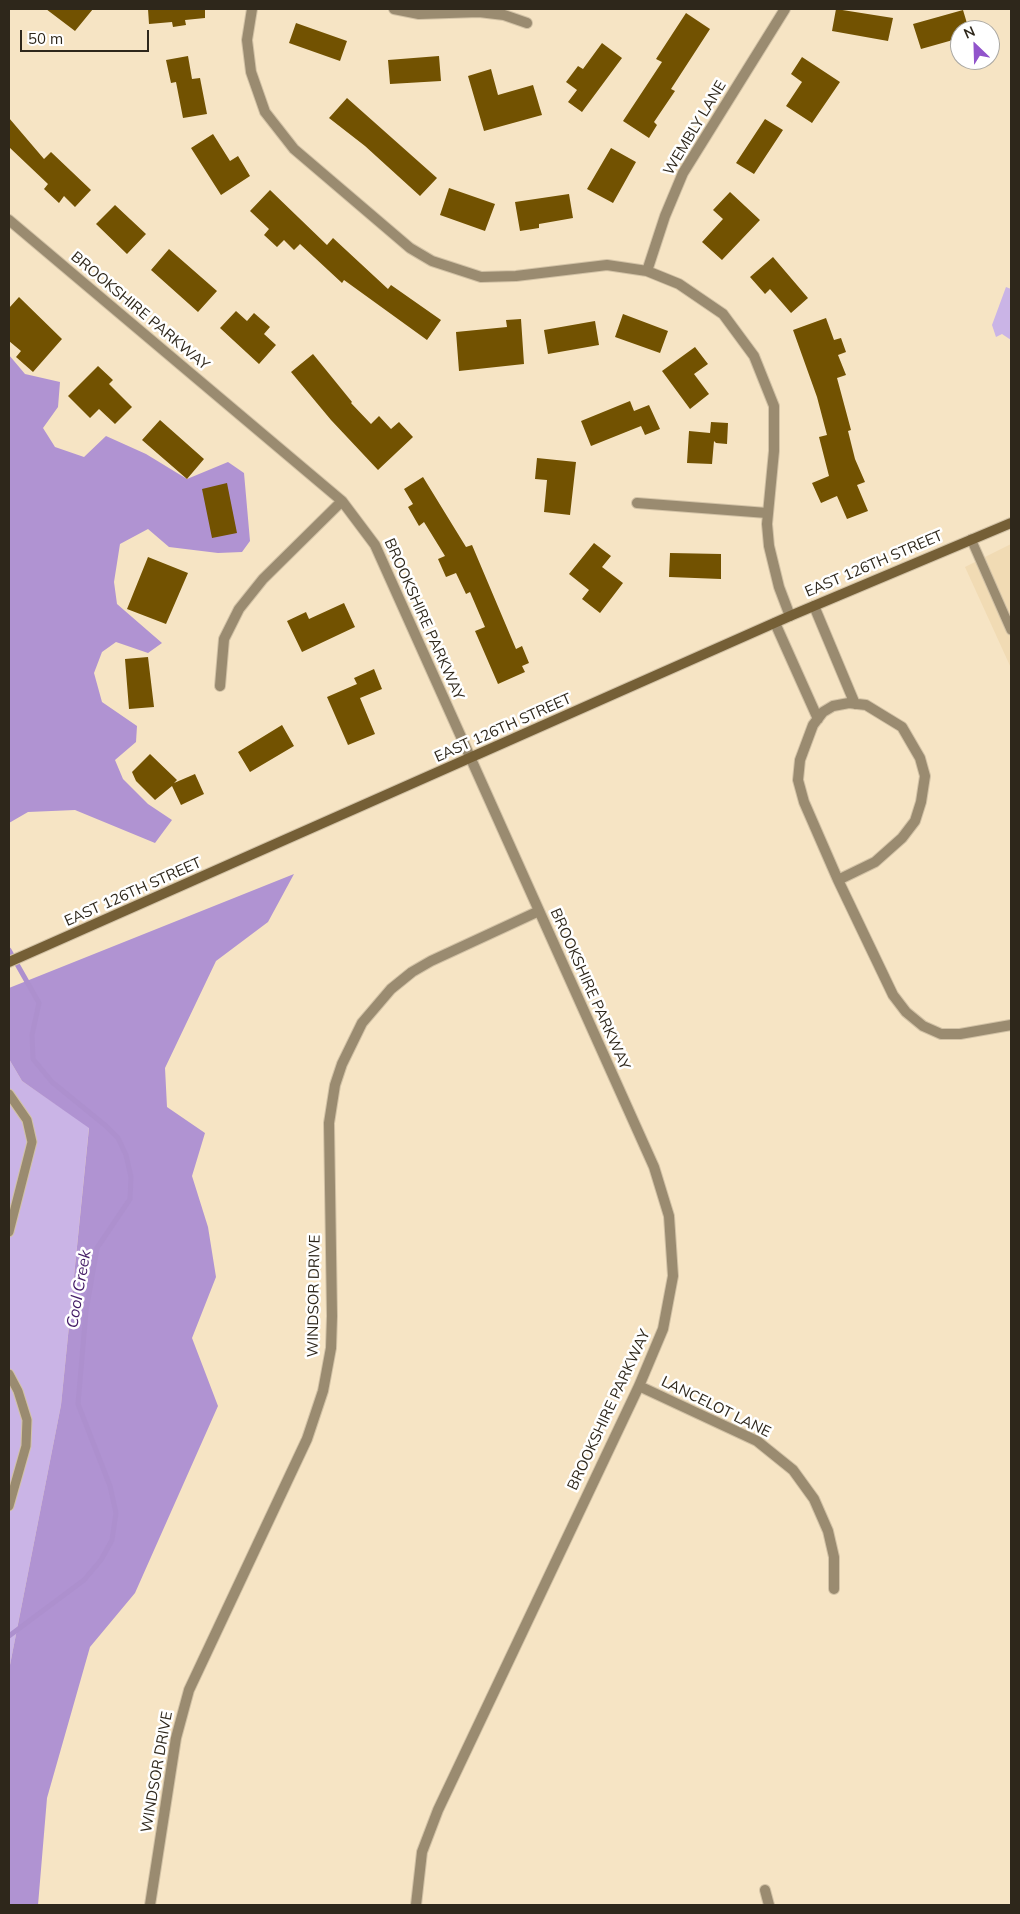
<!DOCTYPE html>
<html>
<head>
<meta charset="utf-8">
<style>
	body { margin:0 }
	#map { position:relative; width:1020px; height:1914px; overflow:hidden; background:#f6e4c4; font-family:Mulish,sans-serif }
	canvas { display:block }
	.frame { position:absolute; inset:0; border:10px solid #2e271b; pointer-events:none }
	.north { position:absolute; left:950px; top:20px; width:50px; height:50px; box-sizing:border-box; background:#fff; border:1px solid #aba9a4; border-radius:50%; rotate:336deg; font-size:14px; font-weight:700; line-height:20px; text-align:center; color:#2e271b }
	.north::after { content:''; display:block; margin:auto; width:18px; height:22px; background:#9154cb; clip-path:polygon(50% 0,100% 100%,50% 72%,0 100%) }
	.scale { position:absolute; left:20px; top:30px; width:129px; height:22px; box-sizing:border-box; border:2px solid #2e271b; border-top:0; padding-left:6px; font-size:15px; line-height:18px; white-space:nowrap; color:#2e271b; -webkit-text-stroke:4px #fff; paint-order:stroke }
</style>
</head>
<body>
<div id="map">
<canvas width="1020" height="1914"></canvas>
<div class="frame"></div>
<div class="north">N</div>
<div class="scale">50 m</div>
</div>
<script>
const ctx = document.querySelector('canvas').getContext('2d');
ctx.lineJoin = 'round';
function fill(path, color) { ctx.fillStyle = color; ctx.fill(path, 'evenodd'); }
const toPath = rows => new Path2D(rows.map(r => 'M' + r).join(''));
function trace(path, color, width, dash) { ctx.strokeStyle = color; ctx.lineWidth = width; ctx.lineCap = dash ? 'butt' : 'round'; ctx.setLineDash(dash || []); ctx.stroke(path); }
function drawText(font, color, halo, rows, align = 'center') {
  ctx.font = font + ' Mulish,sans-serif'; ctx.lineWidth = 5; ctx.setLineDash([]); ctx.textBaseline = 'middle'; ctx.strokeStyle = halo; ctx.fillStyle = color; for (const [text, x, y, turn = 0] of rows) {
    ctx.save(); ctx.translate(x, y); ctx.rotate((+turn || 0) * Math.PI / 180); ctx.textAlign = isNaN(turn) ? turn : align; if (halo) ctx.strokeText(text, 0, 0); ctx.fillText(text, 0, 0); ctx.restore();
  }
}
const built = toPath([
	[1011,544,1011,668,965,567]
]);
const green = toPath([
	[1006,287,1011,289,1011,340,1002,334,996,337,992,325],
	[9,1059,22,1081,89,1127,61,1405,9,1670]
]);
const forest = toPath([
	[9,355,25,374,60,382,58,407,43,428,55,447,84,457,106,436,146,454,187,479,228,462,244,473,250,541,242,552,218,553,169,547,148,529,120,544,114,582,117,604,162,643,148,653,116,642,102,652,94,673,102,702,137,726,136,742,115,760,123,779,148,804,172,820,155,843,75,810,28,812,9,823],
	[294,874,268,922,216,961,165,1068,167,1107,205,1133,192,1176,208,1227,216,1277,192,1338,218,1406,135,1593,90,1647,47,1798,38,1905,9,1905,9,1670,61,1405,89,1128,22,1081,9,1059,9,988]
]);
const stream = toPath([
	[9,950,39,1003,32,1035,33,1059,52,1082,106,1126,118,1138,126,1155,131,1177,130,1199,97,1248,86,1311,78,1404,110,1486,116,1513,112,1540,101,1560,84,1580,9,1636]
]);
const building = toPath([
	[46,9,93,9,75,31],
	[148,9,205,9,205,18,185,20,186,25,173,27,172,22,149,24],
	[836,9,893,18,888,41,832,31],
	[963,10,969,30,960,30,960,38,921,49,913,24],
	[686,13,710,29,671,89,675,91,654,122,657,125,649,138,623,121,662,62,656,59],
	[296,23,347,41,340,61,289,43],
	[602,43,622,58,582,112,568,102,577,90,566,82,578,66,583,69],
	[188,56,192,79,200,78,207,114,183,118,176,82,171,83,166,60],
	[439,56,441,81,390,84,388,60],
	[802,57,840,82,812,123,786,106,802,82,791,74],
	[491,69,498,95,533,85,542,115,484,131,468,76],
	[347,98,437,178,420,196,365,146,329,118],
	[9,118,44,159,51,152,91,190,75,207,64,196,59,203,44,189,48,184,9,147],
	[765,119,783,130,754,174,736,163],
	[213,134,230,161,238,156,250,176,221,195,191,148],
	[611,148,636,162,613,203,587,189],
	[449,188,495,204,485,231,440,215],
	[270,190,327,245,333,238,388,289,391,285,441,320,427,340,344,280,342,283,300,244,294,250,284,240,277,247,264,235,269,229,250,211],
	[730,192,760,220,722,260,702,242,723,219,713,210],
	[569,194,573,218,539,224,539,228,520,231,515,202],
	[115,205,146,234,127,254,96,224],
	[169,249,217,291,198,312,151,270],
	[773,257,808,298,791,313,770,289,765,294,750,277],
	[19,297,62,339,33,372,16,357,21,351,9,341,9,308],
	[236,311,247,321,254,313,270,327,264,334,276,345,259,364,220,328],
	[623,314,668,331,660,353,615,337],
	[826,318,834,340,841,338,846,352,838,355,846,375,837,378,851,430,848,431,855,459,865,482,857,485,868,511,847,519,837,496,821,503,812,483,829,476,819,437,827,435,817,397,793,330],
	[521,319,524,364,459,371,456,332,507,327,506,320],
	[595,321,599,345,548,354,544,330],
	[695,347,708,364,694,374,709,394,690,409,662,371],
	[313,354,352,402,351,403,371,424,379,416,391,429,399,422,413,437,378,470,331,420,291,372],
	[98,366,113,380,109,384,132,407,115,424,99,409,90,418,68,396],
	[630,401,634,411,649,405,660,429,645,435,641,426,591,446,581,421],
	[160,420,204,459,187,479,142,440],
	[711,422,728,423,727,444,716,443,714,441,712,464,687,463,689,431,710,433],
	[537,458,576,462,570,515,544,512,547,480,535,479],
	[423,477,466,547,472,545,516,649,522,646,529,663,522,666,525,672,498,684,475,631,485,627,470,592,466,594,456,573,446,577,438,559,445,556,424,522,419,526,408,507,413,504,404,489],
	[227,483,237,533,212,538,202,489],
	[594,543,611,556,602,567,623,583,600,613,582,599,589,590,569,574],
	[670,553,721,554,721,579,669,577],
	[148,557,188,573,166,624,127,609],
	[344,603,355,627,302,652,287,621,306,612,309,619],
	[148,657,154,707,129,709,125,659],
	[374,669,382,689,360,698,375,734,348,745,327,697,357,684,354,678],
	[282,725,294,746,250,772,238,752],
	[150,754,177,780,174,783,195,774,204,794,181,805,172,786,155,800,136,781,132,772]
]);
const lane = toPath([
	[971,539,1011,630],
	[9,1094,27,1120,32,1142,9,1232],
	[9,1374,18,1391,27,1420,26,1446,9,1506]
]);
const street = toPath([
	[252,9,247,40,251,72,265,112,294,149,410,248,432,261,481,277,516,276,607,265,647,271,679,284,723,314,754,356,774,406,774,451,767,524,769,546,779,587,790,616],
	[394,9,419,14,479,12,504,15,527,23],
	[9,220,342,501,375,545,654,1167,669,1216,673,1276,663,1329,639,1386,438,1810,422,1852,416,1905],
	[647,271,665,216,683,173,785,9],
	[637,503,767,513],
	[814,606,855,704],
	[775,623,818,719],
	[220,686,224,639,239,609,263,579,342,501],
	[838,880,875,862,902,838,915,821,921,802,925,776,920,758,902,727,866,705,849,703,833,706,823,712,813,725,800,760,798,780,804,802,838,880,893,995,906,1012,923,1026,941,1034,960,1034,1011,1025],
	[639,1386,757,1441,793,1470,814,1499,828,1531,834,1557,834,1589],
	[765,1890,769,1905],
	[150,1905,176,1738,189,1690,307,1439,323,1391,331,1348,332,1316,329,1123,335,1085,342,1064,362,1023,391,989,412,972,431,961,539,911]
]);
const secondary = toPath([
	[9,962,790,616,1011,523]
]);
const streetNames = [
	["WEMBLY LANE",695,128,-59],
	["BROOKSHIRE PARKWAY",140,311,40],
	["EAST 126TH STREET",874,564,-23],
	["BROOKSHIRE PARKWAY",424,619,66],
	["EAST 126TH STREET",503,728,-24],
	["EAST 126TH STREET",133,892,-24],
	["BROOKSHIRE PARKWAY",590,989,66],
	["WINDSOR DRIVE",314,1296,-89],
	["LANCELOT LANE",716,1407,26],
	["BROOKSHIRE PARKWAY",609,1410,-65],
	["WINDSOR DRIVE",157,1772,-80]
];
const waterNames = [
	["Cool Creek",79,1289,-80]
];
fill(built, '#f1dbb4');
fill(green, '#cab4e6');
fill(forest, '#b093d2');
trace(stream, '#ad90ce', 5);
fill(building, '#725201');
trace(lane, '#d2c2a6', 11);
trace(street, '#d2c2a6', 12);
trace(secondary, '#d2c2a6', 12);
trace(lane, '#9a8b70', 9);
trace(street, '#9a8b70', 10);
trace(secondary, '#755f36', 10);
drawText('15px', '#2e271b', '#fff', streetNames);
drawText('italic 16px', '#421a64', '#fff', waterNames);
</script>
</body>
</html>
